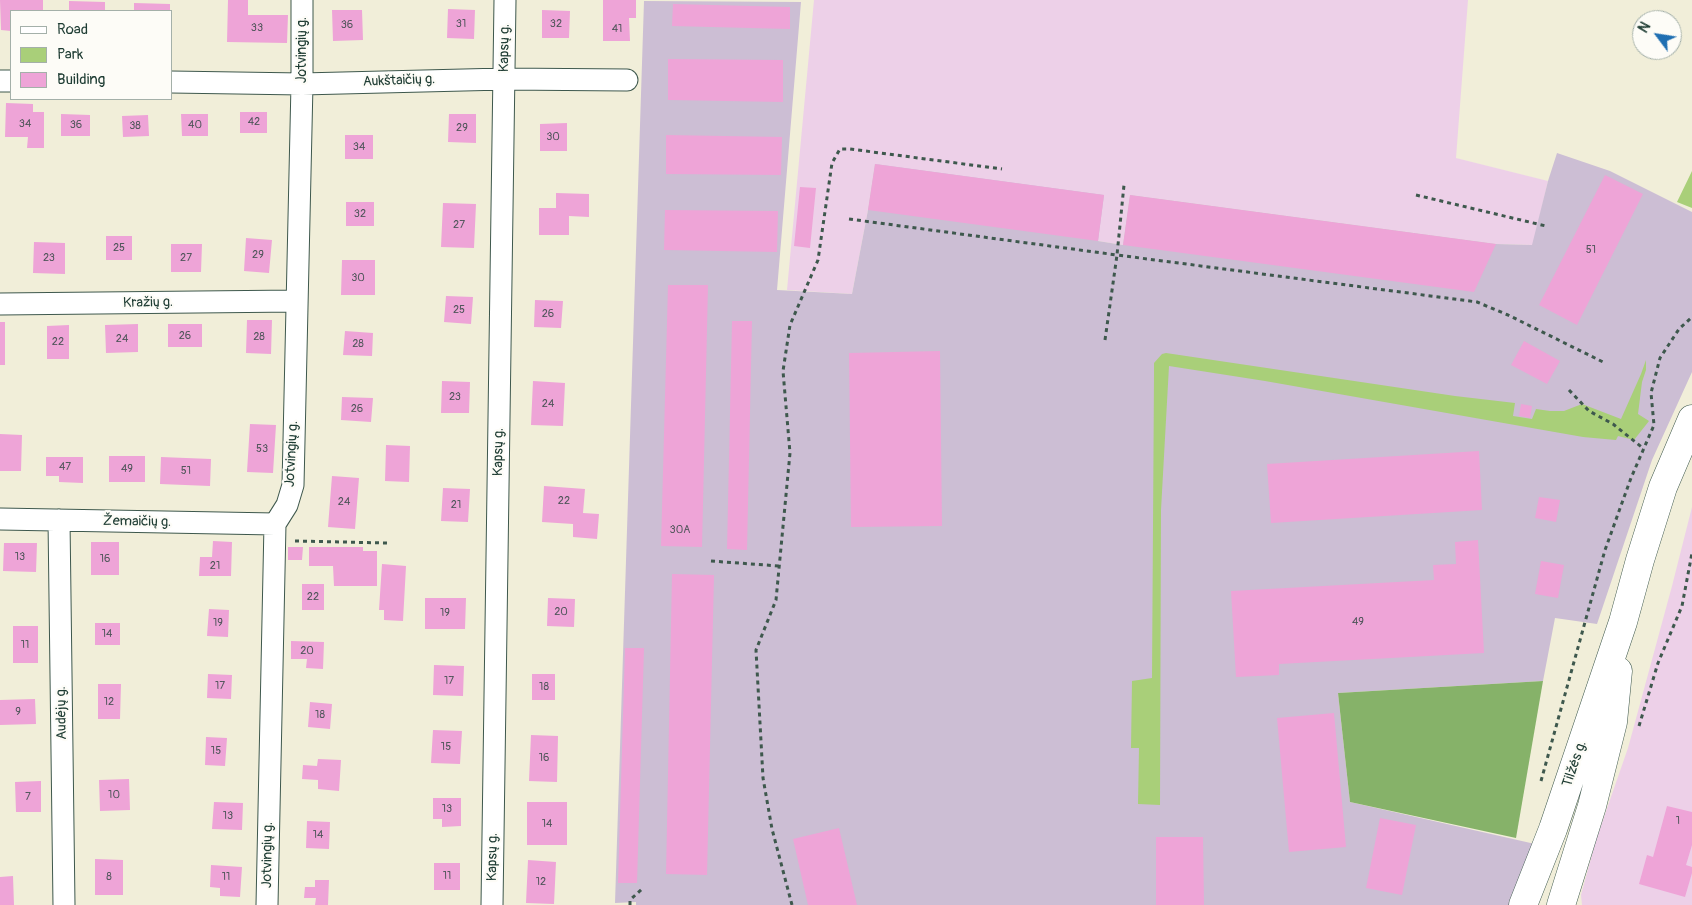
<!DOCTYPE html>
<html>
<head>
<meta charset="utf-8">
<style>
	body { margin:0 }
	#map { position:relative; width:1692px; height:905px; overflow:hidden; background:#f1eed9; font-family:Pangolin,sans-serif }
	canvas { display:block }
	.legend { position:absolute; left:10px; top:10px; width:162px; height:90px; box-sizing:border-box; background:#fdfcf7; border:1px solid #a4b0a9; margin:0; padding:6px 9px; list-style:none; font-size:15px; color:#1f3d34 }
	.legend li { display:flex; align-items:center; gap:10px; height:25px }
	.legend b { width:25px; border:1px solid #a4b0a9 }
	.north { position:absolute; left:1632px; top:10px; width:50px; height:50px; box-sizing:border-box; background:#fdfcf7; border:1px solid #a4b0a9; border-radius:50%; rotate:301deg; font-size:14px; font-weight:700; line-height:20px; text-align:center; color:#1f3d34 }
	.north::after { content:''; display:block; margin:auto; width:18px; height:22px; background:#1f6fb2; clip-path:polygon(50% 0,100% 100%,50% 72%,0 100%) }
</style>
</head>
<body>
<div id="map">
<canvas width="1692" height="905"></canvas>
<ul class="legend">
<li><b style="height:6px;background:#fff"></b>Road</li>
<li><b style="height:14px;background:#a9cf79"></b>Park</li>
<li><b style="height:14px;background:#eea4d7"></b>Building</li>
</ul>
<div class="north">N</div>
</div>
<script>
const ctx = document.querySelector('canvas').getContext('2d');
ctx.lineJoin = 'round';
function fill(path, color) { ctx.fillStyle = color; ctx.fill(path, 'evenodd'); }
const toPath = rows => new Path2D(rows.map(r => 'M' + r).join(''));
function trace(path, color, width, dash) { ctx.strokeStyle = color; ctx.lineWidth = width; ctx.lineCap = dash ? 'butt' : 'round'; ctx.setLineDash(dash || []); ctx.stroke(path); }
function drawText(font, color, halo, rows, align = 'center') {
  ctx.font = font + ' Pangolin,sans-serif'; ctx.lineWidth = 4.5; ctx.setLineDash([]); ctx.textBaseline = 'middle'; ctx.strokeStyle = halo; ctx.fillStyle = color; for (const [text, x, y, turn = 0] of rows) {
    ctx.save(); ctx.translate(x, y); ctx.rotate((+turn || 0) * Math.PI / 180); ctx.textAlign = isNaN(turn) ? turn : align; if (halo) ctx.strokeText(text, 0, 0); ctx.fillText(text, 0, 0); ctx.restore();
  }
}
const built = toPath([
	[814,0,1468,0,1456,158,1548,181,1533,245,1496,244,1130,195,1123,245,1098,241,875,164,868,210,852,294,787,290],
	[1692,507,1692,905,1582,905,1581,895,1596,840,1628,748,1672,586]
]);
const industrial = toPath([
	[644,1,801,2,777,290,852,294,868,210,875,164,1104,195,1098,241,1123,245,1130,195,1496,244,1532,245,1548,181,1557,153,1610,171,1692,212,1692,372,1652,460,1597,624,1555,618,1543,681,1338,693,1350,802,1535,844,1511,905,636,905,636,902,615,903]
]);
const green = toPath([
	[1692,171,1692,208,1677,202],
	[1166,353,1455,396,1515,403,1513,416,1532,419,1536,409,1550,411,1564,411,1582,404,1621,419,1641,374,1646,360,1646,370,1642,382,1638,414,1649,421,1634,440,1618,436,1616,440,1583,437,1265,381,1169,366,1161,510,1160,805,1138,804,1139,748,1131,748,1132,681,1152,678,1154,374,1154,363,1162,354]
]);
const forest = toPath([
	[1543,681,1516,838,1350,802,1338,693]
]);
const building = toPath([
	[0,0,43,0,43,11,11,11,11,31,1,30],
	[228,0,248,0,248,15,288,15,287,43,227,42],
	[603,0,636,0,636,18,629,18,630,41,603,41],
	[69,1,105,2,105,11,69,11],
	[134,3,170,4,170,11,134,11],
	[673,4,790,7,790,29,672,26],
	[448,9,475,10,474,39,447,38],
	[332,10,362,10,363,40,333,41],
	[542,10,570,11,569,38,542,38],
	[668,59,783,60,783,102,668,100],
	[6,103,33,104,33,112,44,112,44,148,27,148,28,137,5,137],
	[240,112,267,112,267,133,240,133],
	[61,114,90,115,90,136,61,136],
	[181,114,208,114,208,136,182,136],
	[449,114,476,114,476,143,448,142],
	[148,115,149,136,123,137,122,116],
	[567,123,567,151,540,151,540,124],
	[345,135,373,135,373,159,345,159],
	[666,135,782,137,781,175,666,174],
	[875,164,1104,195,1098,241,868,210],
	[1605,175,1643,194,1577,325,1539,305],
	[800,187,816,188,810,248,794,246],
	[556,193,589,194,589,217,569,216,569,235,539,235,539,208,556,208],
	[1130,195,1496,244,1474,292,1123,245],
	[346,202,374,202,374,226,346,226],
	[443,203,476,204,474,248,441,247],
	[665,210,778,211,777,252,664,250],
	[106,236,132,236,132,260,106,260],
	[246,238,272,240,269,273,244,271],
	[34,242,65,243,65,274,33,273],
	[171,244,202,244,201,272,171,272],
	[342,260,375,260,375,295,341,295],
	[668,285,708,285,702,547,661,546],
	[446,296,473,297,471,324,444,322],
	[535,300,563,301,561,328,534,327],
	[247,320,272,320,271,354,246,353],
	[732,321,752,321,747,550,727,549],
	[0,322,5,322,5,365,0,365],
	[138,324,138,352,106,353,105,325],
	[168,324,202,324,202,347,168,347],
	[69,325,69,359,47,359,47,326],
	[345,331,373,333,372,356,343,355],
	[1524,341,1560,361,1547,384,1511,365],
	[940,351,942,526,851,527,849,353],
	[442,381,470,382,469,413,441,413],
	[533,381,565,383,563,426,531,425],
	[342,397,373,398,371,422,341,420],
	[1521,404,1532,406,1530,418,1519,416],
	[250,424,276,425,273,473,247,472],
	[0,434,22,435,21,471,0,471],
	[386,445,410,446,409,482,385,481],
	[1479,451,1482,510,1271,523,1267,464],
	[109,456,145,456,145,482,109,482],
	[46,457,83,457,83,483,59,482,59,476,46,476],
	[161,457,211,459,210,486,160,484],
	[332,476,359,478,355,529,328,527],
	[544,486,585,489,583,513,599,514,597,539,573,537,573,524,542,522],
	[443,488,470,489,468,522,441,521],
	[1539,497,1560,500,1556,522,1535,518],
	[1478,540,1484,653,1279,664,1279,675,1236,677,1231,591,1434,580,1433,565,1456,564,1455,542],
	[213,541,232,542,231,576,199,576,200,557,212,557],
	[91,542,119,542,119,575,91,575],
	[4,543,37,543,36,572,3,571],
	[288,547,303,547,302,560,288,560],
	[309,547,363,547,363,551,377,551,377,586,334,586,333,566,309,566],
	[1541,561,1564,565,1558,598,1535,594],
	[382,564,406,566,403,621,384,620,384,610,379,610],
	[672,574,714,575,707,875,666,874],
	[302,584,324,584,324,610,302,610],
	[425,598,466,598,465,629,425,629],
	[548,598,575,599,574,627,547,626],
	[209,609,229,610,228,637,207,636],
	[95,623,120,623,120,645,95,645],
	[13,626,38,626,38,663,13,663],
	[291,641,324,642,323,669,306,668,307,659,291,659],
	[625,648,644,648,637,883,618,883],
	[434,665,464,666,463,696,433,695],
	[208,674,232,675,231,699,207,698],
	[532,674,555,674,555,700,532,700],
	[98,684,121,684,120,719,98,719],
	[35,699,36,724,0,725,0,700],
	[310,702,332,704,330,729,308,727],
	[1334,713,1346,847,1289,852,1277,718],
	[433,730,462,731,460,764,431,763],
	[531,735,558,736,557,782,529,781],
	[206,737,227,738,225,766,205,765],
	[318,759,341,760,339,791,318,789,318,780,302,779,303,765,317,766],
	[129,779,130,810,100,811,99,780],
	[41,781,41,812,16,812,15,782],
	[433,798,461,798,461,826,442,827,442,819,433,819],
	[214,802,243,803,242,830,212,829],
	[527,802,567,802,567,845,527,845],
	[1667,806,1692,812,1692,845,1686,865,1692,867,1692,873,1685,897,1639,884,1647,855,1653,857],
	[1380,818,1416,825,1402,895,1366,888],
	[307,821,330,822,329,849,306,848],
	[839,828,857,905,808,905,793,839],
	[1156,837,1203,837,1204,905,1156,905],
	[95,859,123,860,123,895,95,895],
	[528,860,556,862,554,904,526,903],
	[434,863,460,863,460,890,434,890],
	[211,865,242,867,240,897,220,896,220,888,210,887],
	[13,876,14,905,0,905,0,877],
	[315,880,329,880,328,905,315,905,316,898,304,898,305,887,315,887]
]);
const path = toPath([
	[1416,195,1546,226],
	[849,219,1117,255,1124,185],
	[1105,340,1117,255,1477,302,1508,315,1603,362],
	[1569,390,1589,411,1613,424,1644,449],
	[295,541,388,543],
	[711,561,779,566],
	[1639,726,1658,663,1682,606,1692,553],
	[1541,781,1605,550,1631,478,1654,425,1651,393,1660,358,1679,329,1692,317],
	[630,905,630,900,643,888],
	[792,905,772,829,763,778,756,650,776,600,790,453,783,371,790,325,818,260,832,163,840,149,850,149,1002,169]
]);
const minor = toPath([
	[0,81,11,81],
	[171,82,302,84,504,79,627,80],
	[0,304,296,301],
	[0,519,275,524],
	[59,520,64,905],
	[267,905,275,524,287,505,293,485,302,84,302,0],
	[492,905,505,0]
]);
const secondary = toPath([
	[1523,905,1553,829,1623,622,1640,560,1663,487,1692,419],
	[1561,905,1592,806,1613,722,1618,671]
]);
const numberNames = [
	["31",461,24],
	["32",556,24],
	["36",347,25],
	["33",257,28],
	["41",617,29],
	["42",254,122],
	["34",25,124],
	["36",76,125],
	["40",195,125],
	["38",135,126],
	["29",462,128],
	["30",553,137],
	["34",359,147],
	["32",360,214],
	["27",459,225],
	["25",119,248],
	["51",1591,250],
	["29",258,255],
	["23",49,258],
	["27",186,258],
	["30",358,278],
	["25",459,310],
	["26",548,314],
	["26",185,336],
	["28",259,337],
	["24",122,339],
	["22",58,342],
	["28",358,344],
	["23",455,397],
	["24",548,404],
	["26",357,409],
	["53",262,449],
	["47",65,467],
	["49",127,469],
	["51",186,471],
	["22",564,501],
	["24",344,502],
	["21",456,505],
	["30A",680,530],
	["13",20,557],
	["16",105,559],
	["21",215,566],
	["22",313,597],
	["20",561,612],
	["19",445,613],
	["49",1358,622],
	["19",218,623],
	["14",107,634],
	["11",25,645],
	["20",307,651],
	["17",449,681],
	["17",220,686],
	["18",544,687],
	["12",109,702],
	["9",18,712],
	["18",320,715],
	["15",446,747],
	["15",216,751],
	["16",544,758],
	["10",114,795],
	["7",28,797],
	["13",447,809],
	["13",228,816],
	["1",1678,821],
	["14",547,824],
	["14",318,835],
	["11",447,876],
	["8",109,877],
	["11",226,877],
	["12",541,882]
];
const streetNames = [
	["Kapsų g.",505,48,-89],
	["Jotvingių g.",302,50,-90],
	["Aukštaičių g.",399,81,-2],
	["Kražių g.",148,303,-1],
	["Kapsų g.",499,452,-89],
	["Jotvingių g.",292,454,-87],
	["Žemaičių g.",137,522,1],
	["Audėjų g.",62,713,-91],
	["Tilžės g.",1575,764,-71],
	["Jotvingių g.",268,855,-89],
	["Kapsų g.",493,857,-89]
];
fill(built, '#edd0e8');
fill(industrial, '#ccbed4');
fill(green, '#a9cf79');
fill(forest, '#86b269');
fill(building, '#eea4d7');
trace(minor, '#3e584d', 23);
trace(secondary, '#3e584d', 29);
trace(path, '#3e584d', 3, [4, 4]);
trace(minor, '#fff', 21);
trace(secondary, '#fff', 28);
drawText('11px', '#53575d', null, numberNames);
drawText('14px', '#1f3d34', '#fdfcf7', streetNames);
</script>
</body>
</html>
